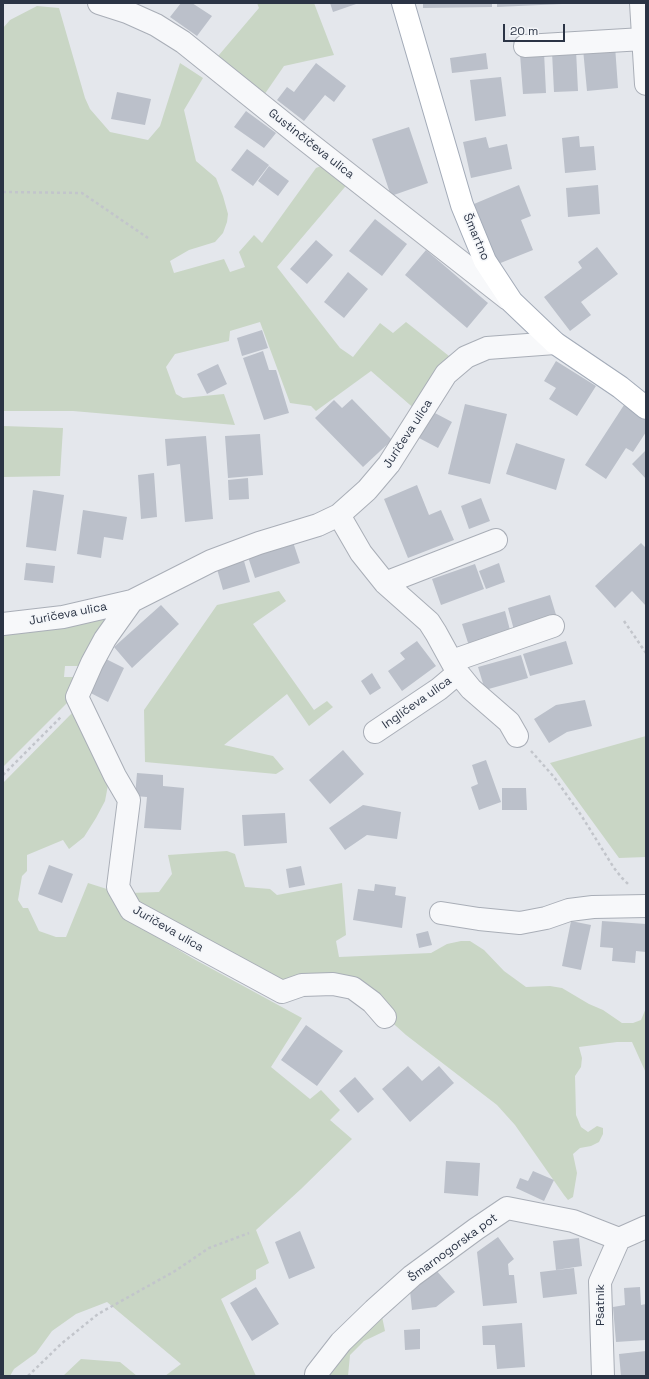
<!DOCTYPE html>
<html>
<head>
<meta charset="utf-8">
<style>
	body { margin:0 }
	#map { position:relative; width:649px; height:1379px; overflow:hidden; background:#e4e7ec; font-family:"Space Grotesk",sans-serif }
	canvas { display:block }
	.frame { position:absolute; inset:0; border:4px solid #2b3445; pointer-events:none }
	.scale { position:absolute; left:503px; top:24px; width:62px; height:18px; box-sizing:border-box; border:2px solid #2b3445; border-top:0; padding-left:5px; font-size:12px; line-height:14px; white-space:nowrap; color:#2b3445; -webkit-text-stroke:3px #f4f6f9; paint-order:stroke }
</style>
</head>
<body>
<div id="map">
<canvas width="649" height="1379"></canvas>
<div class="frame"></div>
<div class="scale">20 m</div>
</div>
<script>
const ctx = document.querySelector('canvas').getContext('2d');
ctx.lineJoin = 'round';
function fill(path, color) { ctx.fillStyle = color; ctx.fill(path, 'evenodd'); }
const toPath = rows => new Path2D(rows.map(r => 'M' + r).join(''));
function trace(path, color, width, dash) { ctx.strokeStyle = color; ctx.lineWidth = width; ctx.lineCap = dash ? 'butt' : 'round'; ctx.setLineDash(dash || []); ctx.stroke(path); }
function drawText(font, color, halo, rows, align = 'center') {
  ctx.font = font + ' "Space Grotesk",sans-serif'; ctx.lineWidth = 3.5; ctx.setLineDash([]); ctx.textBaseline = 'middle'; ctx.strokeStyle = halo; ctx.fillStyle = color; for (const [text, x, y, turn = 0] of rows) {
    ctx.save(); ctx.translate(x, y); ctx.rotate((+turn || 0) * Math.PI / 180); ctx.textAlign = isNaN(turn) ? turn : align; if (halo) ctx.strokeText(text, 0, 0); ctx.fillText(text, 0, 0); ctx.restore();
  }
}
const green = toPath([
	[257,3,314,3,334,55,284,66,262,98,213,62,259,8],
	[37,6,59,8,85,98,90,109,110,132,148,140,160,126,180,63,203,78,184,110,196,161,216,178,223,196,228,214,227,222,223,233,215,242,189,250,170,261,174,273,224,259,230,272,245,267,239,252,254,235,262,243,316,168,328,163,350,181,277,267,340,348,353,357,380,323,393,333,406,322,449,356,417,411,371,371,316,411,311,406,290,403,260,322,230,331,229,341,175,354,166,367,176,394,183,398,224,394,235,425,73,411,3,411,3,28,10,20],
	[3,426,63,428,60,476,3,477],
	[279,591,286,601,253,624,314,710,327,701,333,707,309,726,287,694,224,745,273,756,284,769,276,774,145,762,144,710,217,605],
	[114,615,84,666,65,666,64,677,77,677,68,702,3,767,3,629],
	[77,708,105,771,108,785,105,801,96,818,84,837,69,849,63,840,27,855,27,871,22,876,18,900,23,908,28,908,39,931,56,937,66,937,88,883,110,890,126,918,192,958,302,1018,271,1067,310,1099,321,1090,340,1110,330,1120,352,1139,301,1189,256,1230,269,1263,256,1270,256,1279,221,1299,256,1376,165,1376,181,1364,107,1302,76,1314,52,1331,36,1353,14,1369,10,1376,3,1376,3,783],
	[646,736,646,857,619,858,550,763],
	[227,851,235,854,245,887,270,889,277,895,342,883,346,935,336,941,339,957,431,953,447,944,461,941,470,941,484,950,504,971,526,987,550,986,562,988,589,1004,603,1010,622,1023,633,1023,641,1020,646,1008,646,1073,632,1042,617,1042,579,1047,582,1058,581,1067,575,1076,576,1115,581,1127,588,1132,597,1126,603,1128,603,1134,599,1142,591,1146,580,1148,573,1154,577,1173,573,1197,568,1200,564,1195,515,1125,497,1105,406,1035,386,1017,355,992,270,989,144,919,130,893,159,892,172,874,168,855],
	[380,1307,385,1331,364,1341,350,1355,348,1376,321,1376],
	[81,1359,120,1362,137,1376,63,1376]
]);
const building = toPath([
	[181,3,192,3,212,16,197,36,170,17],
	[330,3,359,3,333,12],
	[423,3,492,3,492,7,423,8],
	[497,3,562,3,562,4,497,7],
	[615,46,618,88,587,91,583,49],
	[576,50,578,91,554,92,552,52],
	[544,52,546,93,523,94,520,54],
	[486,53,488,69,452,73,450,58],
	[316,63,346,86,334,102,325,95,304,121,277,100,287,87,294,92],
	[501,77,506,116,475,121,470,80],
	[117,92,151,99,145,125,111,119],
	[246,111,276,133,264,148,234,127],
	[409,127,428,183,391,196,372,139],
	[579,136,580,147,594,146,596,170,565,173,562,138],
	[486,137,489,148,507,144,512,169,471,178,463,142],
	[247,149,269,165,253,186,231,170],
	[269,166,289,181,278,196,258,181],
	[519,185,531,216,521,220,533,250,498,264,474,204],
	[598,185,600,214,568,217,566,188],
	[375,219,407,244,382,276,349,251],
	[316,240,333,255,307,284,290,269],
	[597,247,618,274,581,302,591,315,570,331,544,297,582,268,578,262],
	[426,250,488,303,467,328,405,275],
	[348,272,368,289,344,318,324,302],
	[262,330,268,348,242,356,237,338],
	[263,351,269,370,276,370,289,413,264,420,243,358],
	[556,361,596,386,577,416,549,399,556,388,544,381],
	[218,364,227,384,207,394,197,374],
	[352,399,392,440,363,467,315,418,334,400,342,408],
	[465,404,507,414,490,484,448,474],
	[624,405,646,419,646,432,633,452,626,448,606,479,585,465],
	[433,412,452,422,438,448,419,438],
	[260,434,263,475,228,478,225,436],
	[206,436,213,519,185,522,180,464,167,466,165,439],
	[516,443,565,459,556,490,506,474],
	[646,450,646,479,632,464],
	[154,473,157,517,141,519,138,475],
	[248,478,249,499,229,500,228,480],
	[417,485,429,515,441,510,454,540,408,558,384,499],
	[33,490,64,495,56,551,26,547],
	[481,498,490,521,469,529,461,506],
	[83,510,127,517,123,540,104,537,101,558,77,554],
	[293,542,300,563,255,578,248,557],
	[641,543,646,548,646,606,632,591,615,608,595,586],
	[244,561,250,582,223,590,217,569],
	[26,563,55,566,53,583,24,580],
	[499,563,505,582,486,589,479,571],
	[475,564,484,589,441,605,432,579],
	[550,595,557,618,514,630,508,608],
	[161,605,179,624,132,668,114,647],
	[505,611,511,634,469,646,462,624],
	[417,641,436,666,402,691,388,671,405,659,400,653],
	[566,641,573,664,530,676,523,654],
	[521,655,528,678,485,690,478,667],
	[100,656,124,668,108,702,83,689],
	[372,673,381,688,370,695,361,681],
	[585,700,592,726,567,732,549,743,534,719,556,705],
	[343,750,364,774,330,804,309,780],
	[486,760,501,802,479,810,471,787,478,784,472,765],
	[137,773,163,775,163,786,184,788,181,830,144,828,147,797,135,796],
	[502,788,526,788,527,810,502,810],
	[363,805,401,812,397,839,367,835,345,850,329,828],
	[285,813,287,843,244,846,242,815],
	[49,865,73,874,62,903,38,894],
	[301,866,305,885,289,888,286,869],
	[375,884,396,887,395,895,406,897,402,928,353,920,358,889,374,891],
	[571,921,591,925,581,970,562,966],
	[602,921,646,924,646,952,636,951,635,963,612,961,613,948,600,947],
	[428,931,432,945,419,948,416,934],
	[306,1025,343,1051,317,1086,281,1060],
	[408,1066,422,1081,439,1066,454,1083,410,1122,382,1089],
	[355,1077,374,1099,358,1113,339,1091],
	[446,1161,480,1163,478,1196,444,1193],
	[533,1171,554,1180,544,1201,516,1188,520,1178,528,1181],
	[300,1231,315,1268,289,1279,275,1242],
	[498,1237,514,1259,508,1264,509,1275,514,1275,517,1303,483,1306,477,1252],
	[579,1238,582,1266,556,1270,553,1241],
	[574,1268,577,1294,543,1298,540,1272],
	[436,1270,455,1292,436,1307,412,1310,410,1291],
	[256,1287,279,1324,252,1341,230,1303],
	[640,1287,641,1305,646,1304,646,1340,616,1342,613,1307,625,1305,624,1288],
	[522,1323,525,1367,497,1369,495,1345,483,1345,482,1326],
	[420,1329,420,1349,405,1350,404,1330],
	[646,1351,646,1376,621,1376,619,1354]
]);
const path = toPath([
	[3,192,82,193,148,238],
	[624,621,646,653],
	[531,751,554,777,581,815,614,868,622,878,629,885],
	[3,775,62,716],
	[28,1376,61,1344,98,1314,175,1271,209,1248,249,1233]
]);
const minor = toPath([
	[99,3,127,12,156,25,183,42,300,136,508,299],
	[641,3,646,84],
	[525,46,643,39],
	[339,515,361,553,385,583,429,622,436,633,458,673,471,689,509,722,517,736],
	[385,583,496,540],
	[3,624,63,617,132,601],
	[452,661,553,626],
	[375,732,439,689,458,673],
	[441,913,479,919,520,923,546,918,569,910,593,907,646,906],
	[385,1017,372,1002,353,988,333,984,302,985,282,992,131,910,118,887,129,800,115,776,77,697,92,663,105,639,132,601,211,561,259,543,318,525,339,515,367,490,389,464,446,374,466,357,487,348,555,343],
	[316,1376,316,1374,341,1342,374,1310,412,1276,476,1229,507,1208,573,1221,619,1239,646,1227],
	[603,1376,600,1282,619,1239]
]);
const major = toPath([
	[403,3,462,205,485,261,512,302,555,343,620,387,646,408]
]);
const streetNames = [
	["Gustinčičeva ulica",311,144,38],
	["Šmartno",476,237,67],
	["Juričeva ulica",408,434,-57],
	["Juričeva ulica",68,614,-11],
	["Ingličeva ulica",417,703,-35],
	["Juričeva ulica",168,929,30],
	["Šmarnogorska pot",453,1248,-36],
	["Pšatnik",601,1305,-90]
];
fill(green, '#c9d6c5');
fill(building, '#bbc0ca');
trace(minor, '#a9aeb7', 24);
trace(major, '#a3abb8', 24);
trace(path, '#c2c5cb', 2.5, [3, 3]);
trace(minor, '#f7f8fa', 22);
trace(major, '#fff', 22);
drawText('12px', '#2b3445', '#f4f6f9', streetNames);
</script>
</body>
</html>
